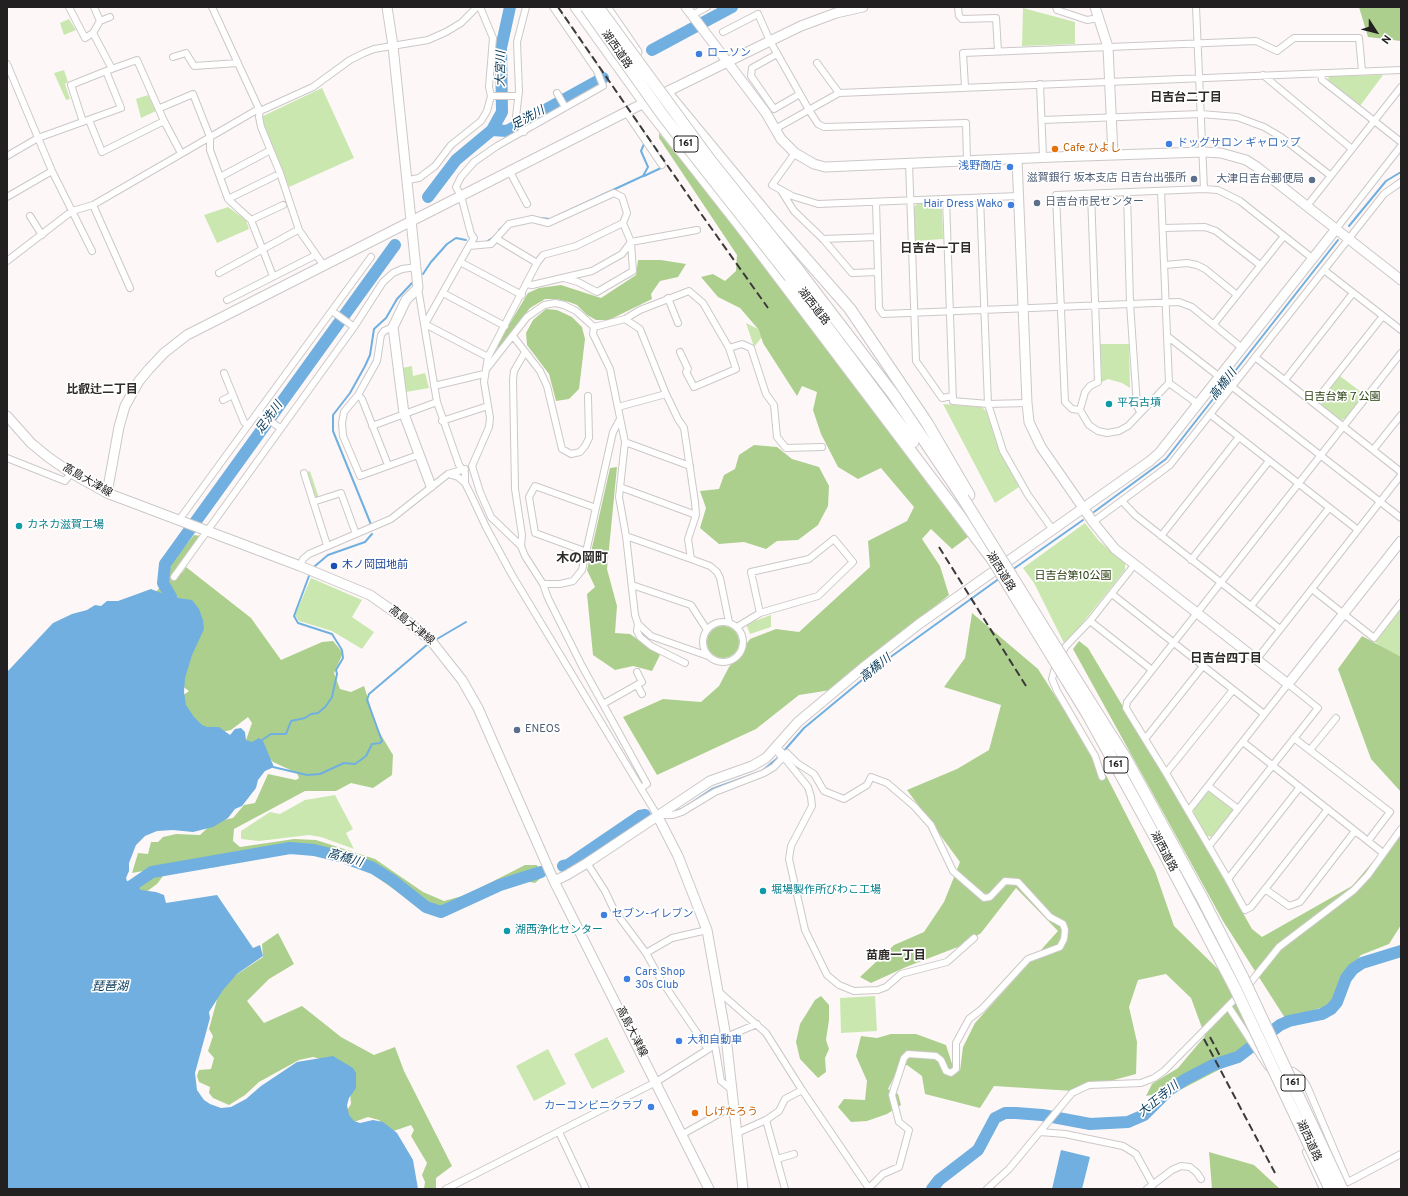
<!DOCTYPE html>
<html>
<head>
<meta charset="utf-8">
<style>
	body { margin:0 }
	#map { position:relative; width:1408px; height:1196px; overflow:hidden; background:#fdf8f7; font-family:Overpass,sans-serif }
	canvas { display:block }
	.frame { position:absolute; inset:0; border:8px solid #222020; pointer-events:none }
	.north { position:absolute; left:1356px; top:12px; width:40px; height:40px; -webkit-text-stroke:3px #fff; paint-order:stroke; rotate:126deg; font-size:11px; font-weight:700; line-height:16px; text-align:center; color:#222020 }
	.north::after { content:''; display:block; margin:auto; width:14px; height:18px; background:#222020; clip-path:polygon(50% 0,100% 100%,50% 72%,0 100%) }
</style>
</head>
<body>
<div id="map">
<canvas width="1408" height="1196"></canvas>
<div class="frame"></div>
<div class="north">N</div>
</div>
<script>
const ctx = document.querySelector('canvas').getContext('2d');
ctx.lineJoin = 'round';
function fill(path, color) { ctx.fillStyle = color; ctx.fill(path, 'evenodd'); }
const toPath = rows => new Path2D(rows.map(r => 'M' + r).join(''));
function trace(path, color, width, dash) { ctx.strokeStyle = color; ctx.lineWidth = width; ctx.lineCap = dash ? 'butt' : 'round'; ctx.setLineDash(dash || []); ctx.stroke(path); }
function drawText(font, color, halo, rows, align = 'center') {
  ctx.font = font + ' Overpass,"Noto Sans JP",sans-serif'; ctx.lineWidth = 3.5; ctx.setLineDash([]); ctx.textBaseline = 'middle'; ctx.strokeStyle = halo; ctx.fillStyle = color; for (const [text, x, y, turn = 0] of rows) {
    ctx.save(); ctx.translate(x, y); ctx.rotate((+turn || 0) * Math.PI / 180); ctx.textAlign = isNaN(turn) ? turn : align; if (halo) ctx.strokeText(text, 0, 0); ctx.fillText(text, 0, 0); ctx.restore();
  }
}
const green = toPath([
	[1023,8,1075,22,1075,44,1022,46],
	[69,19,76,30,64,35,60,23],
	[64,70,68,82,65,84,70,99,66,100,54,73],
	[1383,75,1360,106,1328,80,1329,76],
	[322,88,354,158,289,187,263,127,261,117],
	[148,95,156,111,141,118,136,99],
	[918,203,938,203,942,207,943,239,915,241,913,208],
	[228,207,246,220,249,229,217,243,204,215],
	[746,323,762,331,762,337,754,347],
	[1100,344,1129,344,1130,388,1122,383,1108,379,1102,382],
	[412,366,413,376,425,373,429,388,406,392,402,368],
	[1340,376,1365,395,1346,419,1340,420,1322,406,1321,400],
	[943,404,982,407,987,412,998,445,1019,487,995,503],
	[310,471,319,498,314,501,305,473],
	[1085,523,1099,541,1125,563,1125,570,1065,645,1034,583,1023,568],
	[311,578,362,600,352,617,374,632,362,649,332,631,299,621,295,615],
	[1401,608,1401,661,1400,662,1375,642],
	[771,615,771,627,750,634,746,624],
	[1209,790,1234,809,1213,837,1206,836,1194,814,1194,809],
	[335,795,353,829,346,833,354,849,321,837,309,835,259,841,241,839,241,831,270,812,280,814,305,800],
	[875,996,877,1031,841,1033,840,998],
	[607,1037,625,1072,592,1089,574,1054],
	[548,1049,566,1084,534,1101,516,1066]
]);
const forest = toPath([
	[1359,7,1401,7,1401,41,1368,37],
	[659,133,739,231,968,537,952,549,931,529,922,539,940,566,949,595,831,690,799,695,756,729,657,775,623,717,663,699,701,702,719,686,729,667,750,639,776,629,799,632,870,567,868,541,907,521,914,507,881,468,858,479,838,467,821,434,813,410,817,392,802,386,797,396,763,343,759,330,740,308,718,297,701,277,713,274,725,281,736,271,737,255,659,138],
	[638,260,661,260,686,264,678,277,660,281,651,294,652,299,609,320,596,320,587,315,577,305,569,302,556,299,545,299,530,308,500,347,495,348,528,293,539,288,561,285,601,298,636,275],
	[546,309,557,310,572,317,582,327,585,339,579,389,569,399,556,401,549,374,527,345,526,333,533,320],
	[754,445,777,447,792,459,819,467,829,486,828,506,818,525,798,540,777,541,766,549,744,542,719,544,700,528,706,508,700,491,719,489,724,475,735,469,739,455],
	[617,467,607,569,617,606,615,633,630,634,660,655,652,671,633,666,615,670,593,655,587,594,595,587,587,570,610,468],
	[194,535,201,536,177,569,182,573,186,567,251,618,281,660,322,642,333,641,343,653,334,673,340,689,351,692,364,686,378,730,393,755,392,775,373,788,351,783,336,791,305,791,234,829,233,841,240,847,294,839,316,840,375,859,423,892,444,901,466,895,525,865,537,865,542,877,535,883,524,881,440,915,419,907,368,871,304,851,238,860,217,867,166,872,157,884,135,900,133,888,143,871,132,873,138,853,148,854,151,842,158,842,163,837,176,834,200,835,214,822,233,818,244,805,255,803,268,774,296,780,299,778,297,773,273,762,263,751,252,748,246,740,252,723,248,717,231,730,192,738,178,699,189,691,181,685,148,600,166,581,172,562],
	[972,613,1038,669,1107,777,1155,871,1174,926,1220,971,1259,1049,1182,1089,1146,1096,1152,1084,1178,1068,1205,1036,1191,998,1166,974,1138,980,1129,1007,1137,1042,1136,1074,1073,1091,994,1086,980,1108,925,1094,922,1076,907,1065,899,1067,888,1089,898,1094,901,1105,887,1114,867,1121,851,1122,838,1107,844,1099,865,1100,867,1081,856,1056,861,1036,877,1038,891,1034,916,1034,946,1045,953,1067,960,1071,963,1047,975,1023,1058,931,1016,888,981,933,963,945,906,967,871,983,860,977,894,945,924,932,944,902,960,862,907,790,957,769,989,750,1001,705,944,687,965,658],
	'707 642a16 16 0 1 1 32 0a16 16 0 1 1-32 0Z',
	[1362,636,1401,657,1401,792,1371,759,1338,669],
	[1079,641,1088,648,1183,807,1252,929,1262,937,1352,886,1401,829,1401,925,1389,944,1361,955,1340,979,1331,1005,1285,1018,1223,921,1073,649],
	[278,933,294,964,269,979,247,1001,264,1023,302,1006,341,1037,374,1055,395,1047,404,1071,452,1166,436,1178,436,1188,424,1189,425,1182,422,1175,427,1163,411,1136,414,1130,411,1125,385,1134,386,1128,379,1120,368,1117,351,1123,343,1117,351,1104,350,1092,337,1063,313,1057,299,1060,259,1082,245,1095,229,1105,213,1098,209,1093,210,1087,199,1082,197,1076,199,1070,211,1069,214,1058,208,1051,213,1036,209,1029,221,985,263,957,262,944],
	[821,996,829,1005,829,1020,826,1040,829,1049,825,1058,826,1072,818,1078,800,1059,796,1042,800,1024,815,1000],
	[1209,1152,1254,1165,1280,1189,1212,1189]
]);
const water = toPath([
	[151,589,171,597,192,600,199,609,203,620,204,629,192,655,185,678,184,692,186,705,194,717,202,725,207,727,219,727,230,735,235,729,241,728,245,732,246,740,252,742,259,738,263,741,274,767,265,771,258,780,256,788,242,806,235,809,228,818,213,827,193,832,173,830,157,831,145,836,136,845,129,863,129,871,126,878,127,881,132,882,141,890,156,892,164,895,166,903,217,895,253,948,260,945,263,956,237,974,223,990,209,1012,210,1018,195,1073,197,1090,204,1100,210,1104,221,1108,231,1107,246,1099,261,1086,297,1062,333,1056,353,1068,356,1073,356,1088,349,1098,347,1105,349,1115,354,1121,360,1123,373,1120,383,1122,397,1133,413,1160,418,1189,7,1189,7,672,53,623,72,614,87,610,95,605,101,606,107,601,118,601],
	[1061,1150,1090,1157,1082,1189,1052,1189]
]);
const stream = toPath([
	[644,176,661,168],
	[559,215,643,176,648,167,641,151,644,144],
	[531,217,550,219],
	[1349,226,1386,181,1401,172],
	[499,230,509,222],
	[486,242,494,237],
	[423,274,431,262,447,244,456,238,466,240],
	[1094,512,1166,459,1338,240],
	[372,527,333,431,333,415,350,393,365,366,370,355,374,329,386,318,397,299,412,283],
	[315,566,328,555,365,542,372,534],
	[1012,570,1083,520],
	[437,639,466,622],
	[262,740,271,734,286,734,291,721,305,718,311,714,318,713,326,706,332,697,337,674,336,670,343,658,342,650,332,634,298,623,294,616,309,576],
	[783,752,804,728,885,661,1000,578],
	[273,767,307,775,320,774,344,763,355,764,366,756,372,744,380,743,382,741,367,700,369,694,428,644],
	[671,812,682,809,712,789,762,771,780,756]
]);
const river = toPath([
	[652,50,732,7],
	[492,130,502,112,501,48,510,7],
	[428,197,456,160,492,130,507,131,603,78],
	[169,613,171,597,163,583,165,564,395,245],
	[563,866,568,865,640,816,645,815],
	[121,893,152,872,290,848,314,850,343,857,373,868,392,880,426,907,441,912,500,885,541,872],
	[932,1189,939,1180,978,1150,995,1118,1005,1113,1016,1113,1042,1115,1090,1124,1128,1122,1144,1115,1169,1090,1186,1079,1213,1065,1238,1057,1280,1025,1289,1021,1322,1014,1331,1009,1337,1002,1346,978,1353,969,1362,963,1401,951]
]);
const street = toPath([
	[69,7,85,38,93,33,100,21,110,17],
	[94,7,100,21],
	[212,7,260,111,259,117,261,127,280,173,299,230,324,266],
	[958,7,959,16,962,19,996,18,998,51],
	[1056,7,1057,10,1087,20,1099,18],
	[1196,7,1204,189],
	[692,15,707,7],
	[723,32,758,14,770,41,809,110,818,124,824,127,966,123,967,161],
	[93,33,112,69],
	[777,54,752,68,751,76,774,109,800,94],
	[173,57,186,53,194,66,238,63],
	[817,63,839,93],
	[7,64,52,171,92,251],
	[1321,73,1322,80,1401,142],
	[1263,75,1352,149],
	[1040,84,1043,157],
	[965,87,963,53,1256,41,1277,51,1294,38,1359,38,1362,71],
	[557,93,565,107],
	[491,96,518,96],
	[160,108,193,94,210,137,210,150,228,199,251,220,273,276],
	[626,112,662,165],
	[89,120,102,152,164,121],
	[1042,120,1201,114,1237,117,1264,127,1281,137,1331,176],
	[83,122,71,85,106,71],
	[775,129,839,93,1401,70],
	[524,132,516,117,519,91,517,42,526,7],
	[795,153,772,185,792,196,818,204,1018,196],
	[7,156,38,138,121,108,106,71,137,60,164,121,181,153],
	[909,163,916,361,942,398,953,396],
	[510,172,527,204],
	[220,177,267,152],
	[408,180,419,178,435,166,451,145,481,121,487,111,491,96,489,87,493,38,480,7],
	[782,192,794,211,823,239,852,273,878,272],
	[1127,193,1130,303,1137,406,1140,412],
	[1091,194,1098,382,1090,386,1085,392,1080,410,1089,425,1098,431,1107,433,1119,431,1128,426,1169,383,1161,191],
	[7,197,52,171],
	[980,198,988,404,1003,451,1028,495,1053,530],
	[228,199,275,176],
	[946,199,953,401,988,404,1027,403],
	[876,202,879,308,883,314,1179,302,1192,307,1242,348],
	[93,205,130,288],
	[1307,206,1401,87],
	[30,216,42,235],
	[251,220,283,205],
	[1163,228,1205,227,1216,231,1260,265],
	[1336,229,1401,146],
	[497,239,537,263,488,357,484,382,490,418,489,427,472,466,480,492,491,517,521,546],
	[823,239,877,237],
	[469,246,474,238,471,234,461,196,456,187,461,177,474,162,497,146,603,86,597,71,553,7],
	[7,261,72,211,93,205,255,111,260,111,313,87,350,60,364,53,374,49,428,40,446,32,461,23,477,7],
	[460,262,522,295],
	[537,263,543,255,576,246,623,223],
	[1165,265,1187,263,1197,265,1205,269,1237,295],
	[1324,270,1401,330],
	[219,273,296,231],
	[564,278,578,282,597,292,633,271,631,242,697,230],
	[418,288,437,402,459,465,465,473,465,483,471,495,486,527,512,575,657,815,673,815,682,812,715,792,764,773,774,767,787,753,797,763,814,774,824,791,844,799,867,785,871,777,887,783,914,806,931,825,953,871,984,898,990,897,1005,881,1018,882,1050,917,1063,924,1065,930,1064,939,1060,947,1028,959,982,1009,969,1019,956,1043,956,1069,951,1073,946,1071,941,1060,936,1056,908,1054,904,1058,892,1095,899,1122,909,1130,899,1167,883,1174,868,1189],
	[443,293,505,326],
	[668,298,678,323],
	[227,300,316,255],
	[332,311,354,327],
	[625,319,640,329,666,394,678,419,684,428,695,502,696,515,688,539,691,559,710,566,717,572,720,578,729,622],
	[1214,324,1284,236],
	[393,327,384,331,381,335,377,361,358,395,344,412,342,423,343,436,360,476,418,455],
	[594,327,593,334,610,369,625,442,619,497,626,536,635,615,638,624,651,636,708,656],
	[594,327,625,319,640,310,689,291,703,303,729,348,742,344,751,348,766,394,774,405,777,437,786,448,822,447],
	[513,336,540,371,547,386,562,449,571,454,580,452,585,446,589,438,588,396],
	[1167,336,1401,518],
	[525,352,514,371,513,380,515,489,522,535,521,546,525,556,543,584,560,584,573,581,582,570,613,432,619,421],
	[680,352,688,369,686,372,694,387,736,369,729,348],
	[488,357,425,324,469,246,491,244,509,224,532,219,548,223,614,193,622,197,627,213,623,223,631,242,622,254,592,271,532,285,526,284],
	[1255,357,1401,472],
	[488,367,527,317,544,305,555,303,564,305,576,311,594,327],
	[224,373,244,422,248,425],
	[1285,380,1353,293],
	[1169,383,1198,404],
	[434,386,484,374],
	[358,395,362,399,388,465],
	[223,400,233,395],
	[1314,403,1383,316],
	[618,407,666,394],
	[1080,410,1072,409,1065,402,1056,195,1204,189,1218,190,1240,201,1312,258],
	[258,412,280,428],
	[1211,415,1358,530],
	[442,421,488,406],
	[372,426,437,402],
	[625,442,690,466],
	[1373,450,1401,415],
	[7,458,65,481,71,473],
	[304,473,327,545],
	[448,474,458,477,465,483],
	[620,487,696,515],
	[1122,501,1135,515,1280,629],
	[313,502,341,493,356,534],
	[179,520,371,257],
	[1093,522,1170,465,1384,194,1401,182],
	[626,536,691,559],
	[1161,536,1239,437],
	[587,552,535,533,529,497,535,486,596,508],
	[1191,560,1269,461],
	[300,566,303,559,309,554,391,519,448,474,465,469],
	[174,577,354,327,383,282,393,273,402,269,417,267],
	[543,584,548,598,582,666,647,784,641,788],
	[632,585,691,605,707,630],
	[1312,589,1374,638,1401,603],
	[1112,594,1264,714],
	[1251,606,1329,508],
	[1090,621,1152,670],
	'703 642a20 20 0 1 1 40 0a20 20 0 1 1-40 0Z',
	[638,624,637,631,640,637,651,646,685,663],
	[737,627,760,613,818,596,853,562,834,539,809,559,751,572,760,613],
	[1060,656,1066,646,1090,621,1135,564],
	[1257,659,1401,475],
	[1056,664,1052,679,1057,691,1095,756,1102,777],
	[637,685,642,694],
	[603,704,642,682,637,672],
	[1294,738,1390,812,1368,841],
	[1145,739,1126,708,1127,702,1401,353],
	[1243,742,1383,853],
	[1310,750,1336,718],
	[783,756,808,787,811,797,812,806,791,846,789,859,805,930,827,975,839,985,854,991,878,990,886,987,901,974,947,962,974,938],
	[1166,773,1145,739,1203,666],
	[1208,786,1238,809],
	[1300,787,1228,879,1245,910,1251,907,1328,809],
	[1189,810,1288,684,1318,708,1209,846],
	[587,863,605,891,614,910,646,953,661,980,708,1049],
	[1228,879,1166,773,1233,690],
	[1265,889,1289,906,1300,902,1355,831],
	[646,953,672,938,707,930],
	[1246,988,1279,947,1354,890,1368,875,1401,829],
	[718,991,766,1033,802,1090,868,1187],
	[1228,1006,1268,1067],
	[726,1037,757,1024],
	[1286,1069,1293,1071,1301,1077,1307,1086,1347,1180],
	[766,1120,785,1189],
	[559,1132,586,1189],
	[1040,1132,1065,1134,1123,1146,1136,1154,1153,1185],
	[737,1133,766,1120,779,1111,785,1099,802,1090],
	[683,1134,724,1111,734,1108],
	[1306,1152,1323,1189],
	[777,1159,794,1154],
	[1347,1180,1348,1182,1401,1154],
	[446,1189,656,1082,715,1045,721,1081,732,1090],
	[987,1189,1009,1169,1072,1093,1089,1085,1141,1083,1154,1078,1164,1071,1239,995],
	[1147,1189,1172,1170,1181,1166,1190,1167,1197,1173,1201,1179]
]);
const secondary = toPath([
	[387,7,393,46,418,288,406,300,393,327,404,414,431,486],
	[575,7,644,103],
	[606,7,637,52],
	[686,7,766,113,781,139,795,153,814,164,825,167,1054,157,1203,152,1221,153,1246,160,1257,167,1401,280],
	[1095,7,1108,47,1113,155],
	[1017,159,1027,403,1029,422,1041,447,1093,522,1115,549,1288,684,1401,541],
	[7,416,31,443,48,457,71,473,107,493,300,566,370,595,407,621,432,642,462,680,478,708,554,881,709,1189],
	[107,493,119,427,125,406,139,381,149,369,164,353,187,335,644,103,770,41,801,26,836,13,863,7],
	[776,748,783,756],
	[657,815,678,856,707,930,726,1037,743,1189],
	[554,881,567,875,587,863,710,781,752,766,766,758,798,722,865,666,919,624,1150,461,1160,452,1336,229]
]);
const highway = toPath([
	[670,97,765,212,850,309,927,423,969,495],
	[644,103,742,228,993,560],
	[799,271,893,394,963,498],
	[790,277,913,442],
	[1073,675,1126,759,1202,898,1243,978],
	[1066,679,1088,715,1164,853,1234,986]
]);
const rail = toPath([
	[558,7,692,201,768,308],
	[939,547,1026,686],
	[1210,1037,1220,1056],
	[1204,1039,1275,1173]
]);
const highwayBridge = toPath([
	[586,7,664,117,790,277],
	[598,7,710,160,799,271],
	[963,498,1073,675],
	[993,560,1066,679],
	[1243,978,1342,1189],
	[1234,986,1330,1189]
]);
const markers = [
	[699,54,4,"#3f7fe0"],
	[1169,144,4,"#3f7fe0"],
	[1055,149,4,"#e8710a"],
	[1010,167,4,"#3f7fe0"],
	[1194,179,4,"#5c6f8a"],
	[1312,180,4,"#5c6f8a"],
	[1037,203,4,"#5c6f8a"],
	[1011,205,4,"#3f7fe0"],
	[1109,404,4,"#0f9aa8"],
	[19,526,4,"#0f9aa8"],
	[334,566,4,"#1a4fb4"],
	[517,730,4,"#5c6f8a"],
	[763,891,4,"#0f9aa8"],
	[604,915,4,"#3f7fe0"],
	[507,931,4,"#0f9aa8"],
	[627,979,4,"#3f7fe0"],
	[679,1041,4,"#3f7fe0"],
	[651,1107,4,"#3f7fe0"],
	[695,1113,4,"#e8710a"]
];
const shields = [
	[686,144,24],
	[1116,765,24],
	[1293,1083,24]
];
const shieldNames = [
	["161",686,144],
	["161",1116,765],
	["161",1293,1083]
];
const streetNames = [
	["湖西道路",616,50,55],
	["湖西道路",813,307,52],
	["高島大津線",87,481,30],
	["湖西道路",1000,572,58],
	["高島大津線",411,626,39],
	["湖西道路",1163,852,62],
	["高島大津線",631,1032,63],
	["湖西道路",1308,1141,65]
];
const shopNames = [
	["ローソン",707,54],
	["ドッグサロン ギャロップ",1177,144],
	["浅野商店",1002,167,"right"],
	["Hair Dress Wako",1003,205,"right"],
	["セブン-イレブン",612,915],
	["Cars Shop",635,973],
	["30s Club",635,986],
	["大和自動車",687,1041],
	["カーコンビニクラブ",643,1107,"right"]
];
const foodNames = [
	["Cafe ひよし",1063,149],
	["しげたろう",703,1113]
];
const serviceNames = [
	["滋賀銀行 坂本支店 日吉台出張所",1186,179],
	["大津日吉台郵便局",1304,180],
	["日吉台市民センター",1045,203,"left"],
	["ENEOS",525,730,"left"]
];
const parkNames = [
	["日吉台第７公園",1342,398],
	["日吉台第10公園",1073,577]
];
const cultureNames = [
	["平石古墳",1117,404],
	["カネカ滋賀工場",27,526],
	["堀場製作所びわこ工場",771,891],
	["湖西浄化センター",515,931]
];
const transitNames = [
	["木ノ岡団地前",342,566]
];
const waterNames = [
	["大宮川",502,69,-89],
	["足洗川",528,119,-29],
	["高橋川",1224,385,-52],
	["足洗川",270,418,-54],
	["高橋川",876,669,-39],
	["高橋川",345,859,16],
	["琵琶湖",110,988],
	["大正寺川",1159,1100,-39]
];
const neighbourhoodNames = [
	["日吉台二丁目",1186,99],
	["日吉台一丁目",936,250],
	["比叡辻二丁目",102,391],
	["日吉台四丁目",1226,660],
	["苗鹿一丁目",896,957]
];
const quarterNames = [
	["木の岡町",582,559]
];
fill(green, '#cae7af');
fill(forest, '#adcf8d');
fill(water, '#70afdf');
trace(stream, '#70afdf', 2);
trace(river, '#70afdf', 12);
trace(street, '#ccc8c7', 8);
trace(secondary, '#ccc8c7', 11);
trace(highway, '#ccc8c7', 13);
trace(street, '#fff', 6);
trace(secondary, '#fff', 9);
trace(highway, '#fff', 11);
trace(rail, '#3b3939', 2, [8, 4]);
trace(highwayBridge, '#ccc8c7', 13, []);
trace(highwayBridge, '#fff', 11);
for (const [x, y, r, color] of markers) { const dot = new Path2D(); dot.arc(x, y, r, 0, 2 * Math.PI); ctx.fillStyle = color; ctx.fill(dot); trace(dot, '#fff', 1.5); }
for (const [x, y, w] of shields) { const box = new Path2D(); box.roundRect(x - w / 2, y - 8, w, 16, 3); ctx.fillStyle = '#fff'; ctx.fill(box); trace(box, '#222020', 1); }
drawText('bold 10px', '#222020', null, shieldNames);
drawText('11px', '#222020', '#fff', streetNames);
drawText('11px', '#366cbe', '#fff', shopNames, 'left');
drawText('11px', '#c56008', '#fff', foodNames, 'left');
drawText('11px', '#4e5e75', '#fff', serviceNames, 'right');
drawText('11px', '#263b0c', '#fff', parkNames);
drawText('11px', '#0d838f', '#fff', cultureNames, 'left');
drawText('11px', '#164399', '#fff', transitNames, 'left');
drawText('italic 12px', '#033756', '#fff', waterNames);
drawText('bold 12px', '#2f2c2a', '#fff', neighbourhoodNames);
drawText('bold 13px', '#2f2c2a', '#fff', quarterNames);
</script>
</body>
</html>
